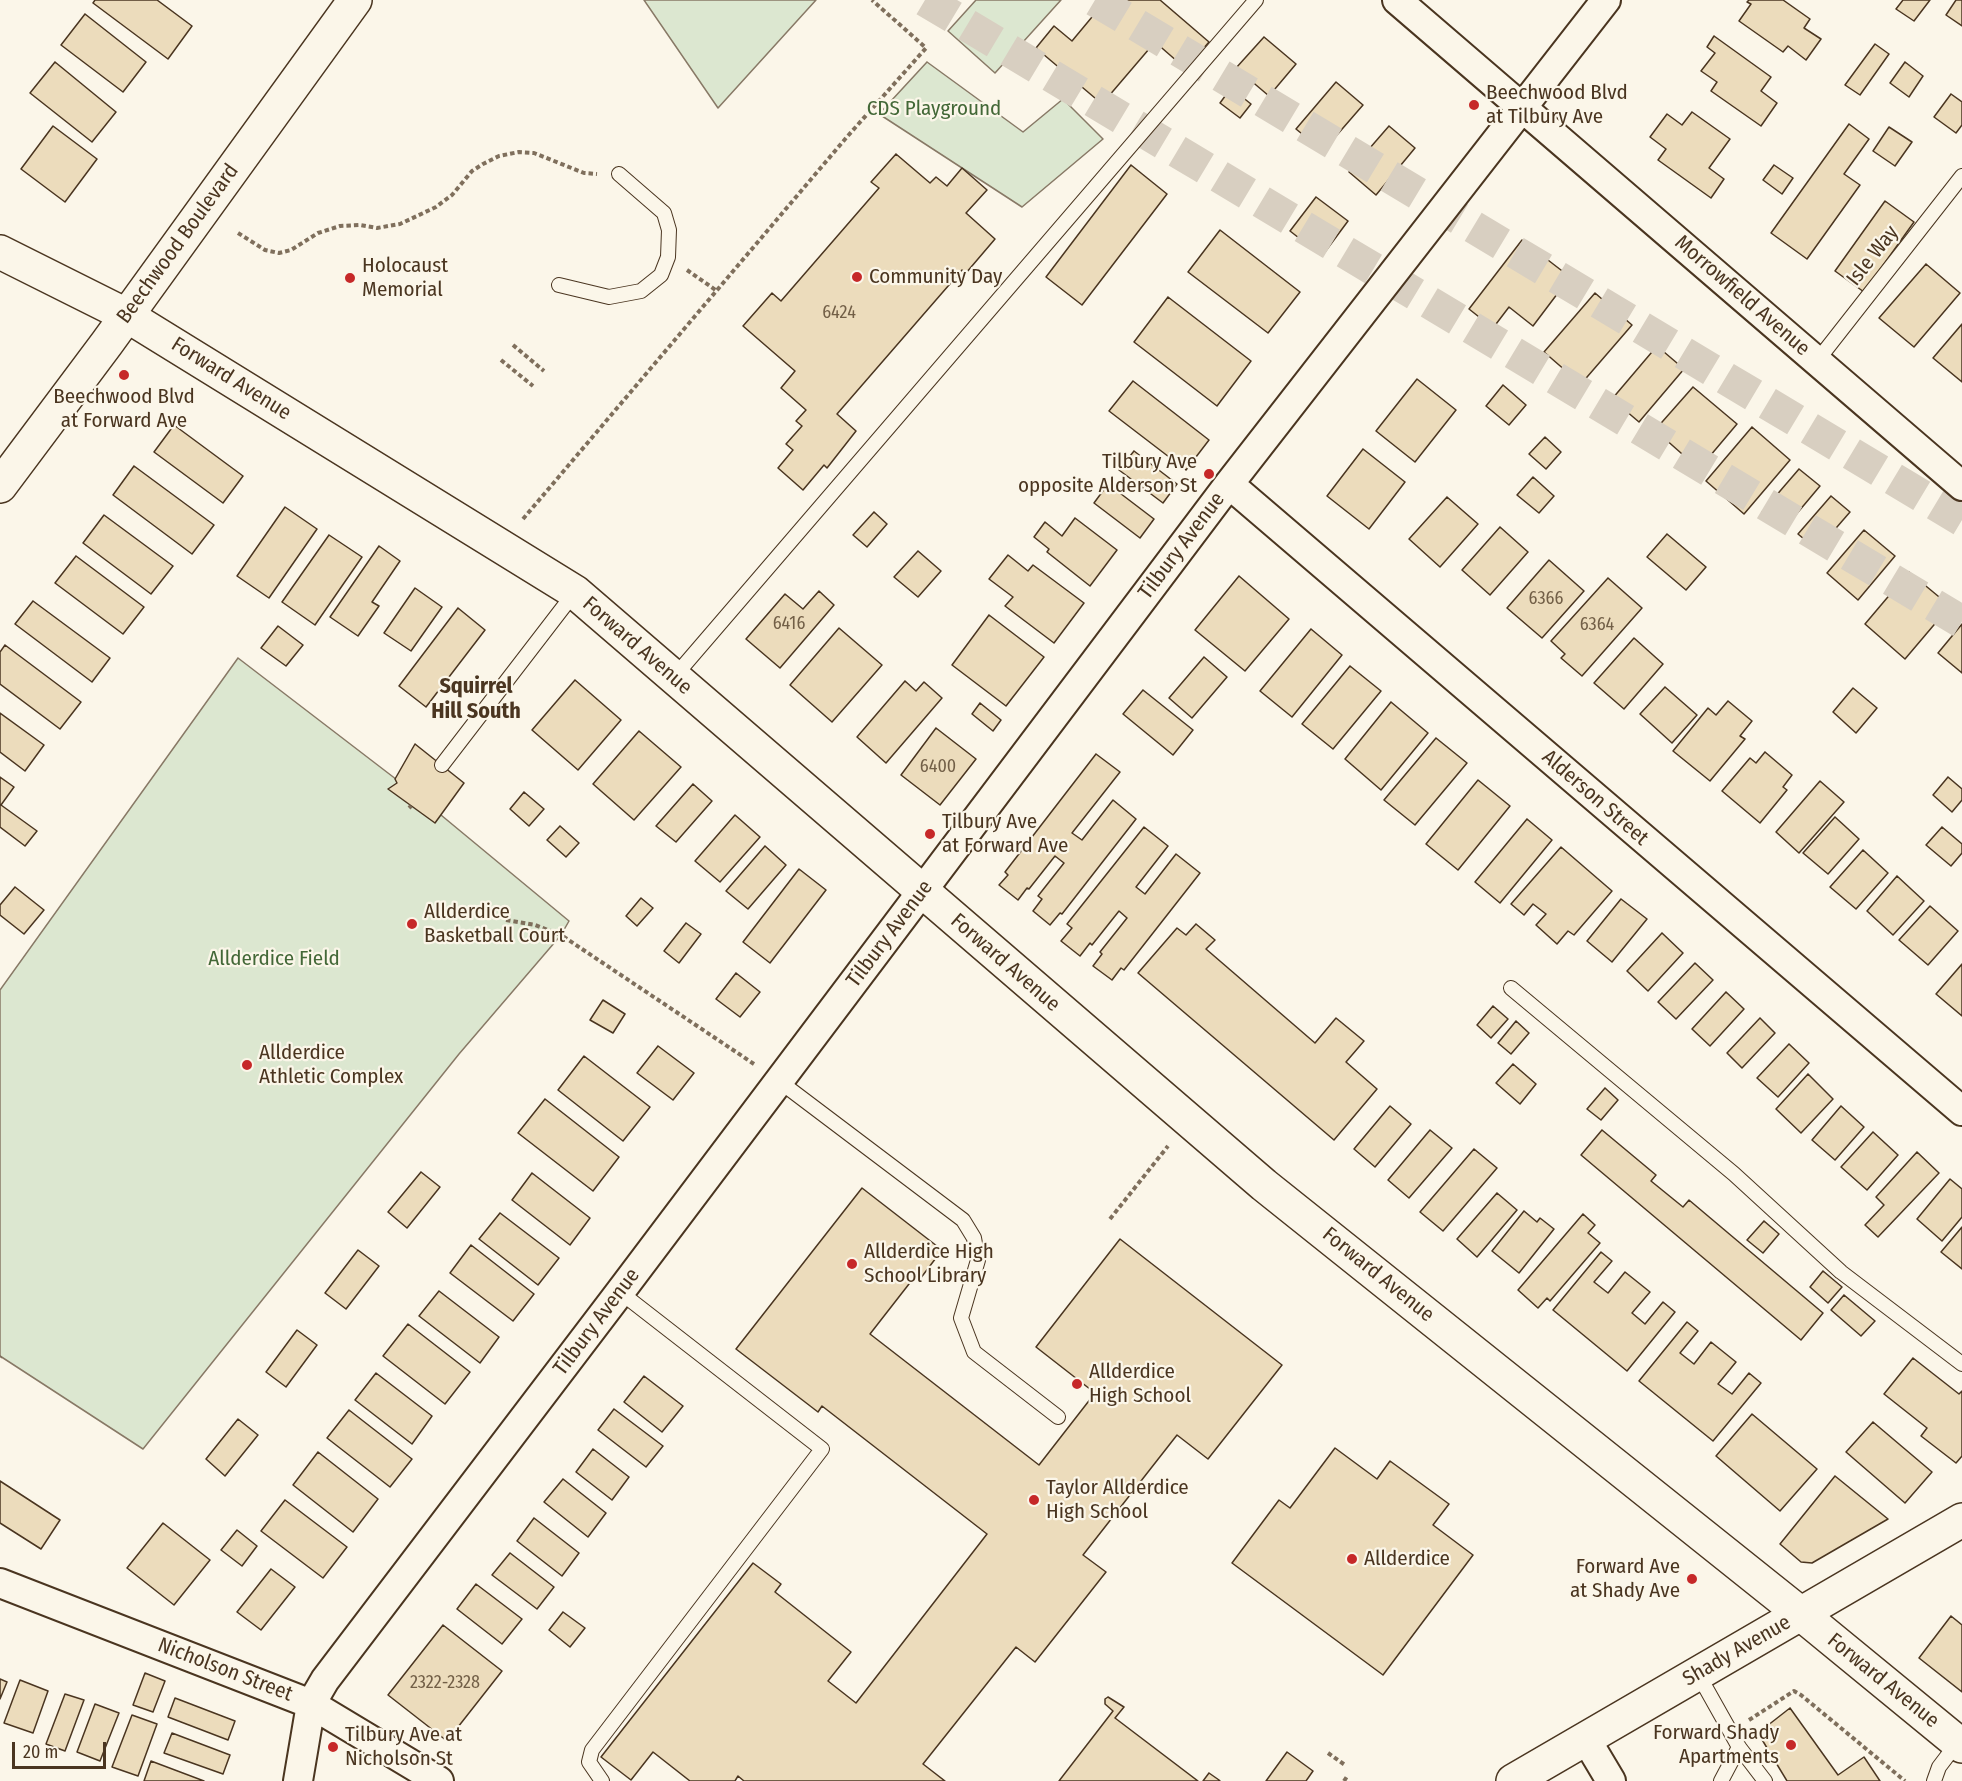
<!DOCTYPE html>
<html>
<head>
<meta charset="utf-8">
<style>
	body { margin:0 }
	#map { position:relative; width:1962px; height:1781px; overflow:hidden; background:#fbf6e9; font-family:"Fira Sans Condensed",sans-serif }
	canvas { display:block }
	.scale { position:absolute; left:12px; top:1742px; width:94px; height:27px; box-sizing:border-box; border:3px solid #4a3520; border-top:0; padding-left:8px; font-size:18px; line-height:21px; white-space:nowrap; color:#4a3520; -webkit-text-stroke:4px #fbf6e9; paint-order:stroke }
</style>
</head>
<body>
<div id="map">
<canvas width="1962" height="1781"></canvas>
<div class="scale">20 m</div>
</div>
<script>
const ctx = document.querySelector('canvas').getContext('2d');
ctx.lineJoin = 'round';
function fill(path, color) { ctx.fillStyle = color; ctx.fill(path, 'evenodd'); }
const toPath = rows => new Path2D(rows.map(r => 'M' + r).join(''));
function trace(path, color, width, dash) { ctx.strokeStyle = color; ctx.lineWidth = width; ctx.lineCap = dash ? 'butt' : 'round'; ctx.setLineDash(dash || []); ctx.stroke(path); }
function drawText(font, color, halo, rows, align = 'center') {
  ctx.font = font + ' "Fira Sans Condensed",sans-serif'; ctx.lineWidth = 4.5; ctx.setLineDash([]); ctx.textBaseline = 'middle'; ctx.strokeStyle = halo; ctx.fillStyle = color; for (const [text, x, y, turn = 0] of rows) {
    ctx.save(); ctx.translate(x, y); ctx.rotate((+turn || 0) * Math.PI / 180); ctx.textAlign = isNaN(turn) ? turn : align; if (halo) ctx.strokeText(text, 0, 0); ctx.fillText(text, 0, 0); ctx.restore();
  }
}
const green = toPath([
	[644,0,816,0,718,108,644,0],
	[976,0,1061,0,995,73,948,31,976,0],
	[927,62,1023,132,1063,99,1103,139,1022,207,879,114,927,62],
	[238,658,418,796,569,921,561,935,459,1054,143,1449,0,1356,0,990,238,658]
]);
const building = toPath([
	[95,0,157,0,192,26,168,59,93,3,95,0],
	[1103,0,1160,0,1209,42,1186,69,1155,42,1102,104,1036,48,1054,26,1072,41,1102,5,1100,3,1103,0],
	[1749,0,1783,0,1810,19,1804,28,1821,39,1806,60,1788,46,1783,52,1739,21,1751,4,1747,2,1749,0],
	[1903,0,1930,0,1914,21,1896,9,1903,0],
	[1956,0,1962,0,1962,26,1946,15,1956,0],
	[85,14,146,62,123,92,61,45,85,14],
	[1714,36,1771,77,1761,91,1777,103,1761,126,1711,91,1717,82,1701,71,1715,53,1707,47,1714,36],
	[1264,37,1296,64,1269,96,1236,68,1264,37],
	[1875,44,1889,54,1860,95,1845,85,1875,44],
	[55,62,116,112,92,142,30,93,55,62],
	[1905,62,1923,76,1909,97,1890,83,1905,62],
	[1336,82,1363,105,1323,151,1296,129,1336,82],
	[1231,88,1251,104,1240,118,1220,103,1231,88],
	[1951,94,1962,102,1962,125,1956,133,1934,117,1951,94],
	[1692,112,1730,139,1709,168,1724,179,1711,198,1658,160,1666,149,1650,137,1667,114,1682,125,1692,112],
	[1849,124,1869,139,1844,174,1860,185,1807,259,1771,233,1849,124],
	[53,126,97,159,65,202,21,169,53,126],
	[1389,126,1415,148,1376,195,1349,172,1389,126],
	[1889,127,1912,142,1895,166,1873,151,1889,127],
	[896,154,930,183,936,177,947,186,962,168,987,190,966,213,995,239,966,273,962,270,837,414,856,431,827,468,824,465,803,490,778,468,793,450,786,444,802,426,796,421,806,410,781,388,795,371,743,326,772,293,781,301,879,188,871,182,896,154],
	[1131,165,1167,194,1082,305,1046,277,1131,165],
	[1774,165,1793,178,1782,194,1763,180,1774,165],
	[1316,197,1348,221,1322,256,1290,231,1316,197],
	[1885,201,1914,222,1864,292,1835,271,1885,201],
	[1220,230,1300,292,1268,333,1188,272,1220,230],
	[1522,240,1570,277,1533,326,1509,307,1493,328,1469,309,1522,240],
	[1926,264,1960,293,1914,347,1879,318,1926,264],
	[1595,293,1632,325,1581,384,1544,352,1595,293],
	[1168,297,1251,361,1217,406,1134,342,1168,297],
	[1962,324,1962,382,1933,358,1962,324],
	[1657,346,1684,369,1639,422,1612,399,1657,346],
	[1417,379,1456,410,1415,462,1376,431,1417,379],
	[1133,381,1209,440,1186,470,1109,411,1133,381],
	[1503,385,1526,405,1509,425,1486,406,1503,385],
	[1693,387,1737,424,1699,469,1655,430,1693,387],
	[174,425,243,476,223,503,154,452,174,425],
	[1752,427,1790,460,1744,514,1706,481,1752,427],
	[1545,437,1561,452,1546,469,1529,454,1545,437],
	[1363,449,1405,482,1369,529,1327,496,1363,449],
	[1134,451,1177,484,1163,503,1119,470,1134,451],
	[134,466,214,525,192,554,113,495,134,466],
	[1799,469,1820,486,1783,530,1762,512,1799,469],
	[1533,477,1554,496,1539,513,1517,495,1533,477],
	[1108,484,1154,519,1140,538,1094,503,1108,484],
	[1831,496,1850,512,1817,550,1798,534,1831,496],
	[1447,497,1478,524,1440,567,1409,539,1447,497],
	[285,507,317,529,269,598,237,576,285,507],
	[874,512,887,524,867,547,853,535,874,512],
	[104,515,173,566,151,594,83,543,104,515],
	[1075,518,1117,550,1090,586,1047,552,1049,549,1034,537,1045,522,1062,536,1075,518],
	[1500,527,1528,552,1490,595,1462,570,1500,527],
	[1864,530,1895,556,1858,600,1827,573,1864,530],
	[1667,534,1706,567,1686,590,1647,557,1667,534],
	[329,535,362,557,315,625,282,602,329,535],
	[379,546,400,561,372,602,379,606,358,636,330,617,379,546],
	[918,551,941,571,918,597,894,577,918,551],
	[1008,555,1028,571,1033,565,1084,603,1054,643,1005,606,1013,597,989,579,1008,555],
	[76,556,144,607,123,634,55,583,76,556],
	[1549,560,1584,591,1542,638,1507,608,1549,560],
	[1909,572,1950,606,1905,659,1865,624,1909,572],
	[1239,576,1289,619,1245,671,1195,630,1239,576],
	[1608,578,1642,608,1582,676,1561,658,1565,654,1551,641,1608,578],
	[415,588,442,607,411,651,384,633,415,588],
	[819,591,834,605,780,668,746,639,785,594,803,609,819,591],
	[33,601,110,658,92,682,15,624,33,601],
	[458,608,485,630,426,707,399,686,458,608],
	[989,615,1044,657,1006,706,952,665,989,615],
	[1962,624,1962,673,1938,653,1962,624],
	[278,626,303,645,286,666,261,648,278,626],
	[839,628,882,665,832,722,790,685,839,628],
	[1311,629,1342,655,1292,717,1260,691,1311,629],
	[1634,638,1663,664,1624,709,1594,683,1634,638],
	[5,645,81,702,60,729,0,684,0,652,5,645],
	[1204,657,1227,677,1192,718,1169,698,1204,657],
	[1350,666,1381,691,1333,749,1302,724,1350,666],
	[575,680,621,720,578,770,532,730,575,680],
	[905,681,916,691,924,682,942,698,886,763,857,737,905,681],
	[1665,687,1697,715,1672,743,1640,714,1665,687],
	[1853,688,1877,708,1856,733,1833,712,1853,688],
	[1143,690,1193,730,1173,755,1123,714,1143,690],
	[1728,701,1752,721,1740,736,1745,739,1710,781,1673,751,1708,708,1716,715,1728,701],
	[1391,702,1428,733,1381,790,1345,759,1391,702],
	[980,703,1001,720,993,731,972,714,980,703],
	[0,713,44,745,25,771,0,752,0,713],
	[936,728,976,759,940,805,901,775,936,728],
	[639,731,681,767,634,820,593,784,639,731],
	[1436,738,1467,763,1415,825,1384,800,1436,738],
	[415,744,464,783,435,823,388,789,397,783,395,779,415,744],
	[1765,752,1792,775,1783,787,1787,790,1760,823,1722,791,1750,758,1756,763,1765,752],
	[1096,754,1120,772,1072,833,1082,840,1113,800,1136,819,1062,914,1060,913,1050,925,1033,911,1042,899,1038,896,1064,863,1055,856,1029,889,1027,888,1018,900,999,885,1008,875,1005,872,1096,754],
	[0,777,14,787,1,805,37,831,25,846,0,827,0,777],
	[1948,777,1962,789,1962,800,1952,812,1933,795,1948,777],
	[1478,780,1510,806,1458,870,1426,844,1478,780],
	[1820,781,1844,802,1799,853,1776,832,1820,781],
	[693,784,712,801,676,842,656,826,693,784],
	[524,792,544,809,529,826,510,809,524,792],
	[735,815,760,837,720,882,695,861,735,815],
	[1835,817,1859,839,1828,874,1803,853,1835,817],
	[1527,819,1552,840,1500,903,1475,882,1527,819],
	[560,826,579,843,566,857,547,840,560,826],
	[1144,827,1168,846,1136,887,1145,894,1176,854,1200,873,1124,970,1121,968,1112,980,1093,966,1102,954,1100,952,1127,918,1119,911,1092,945,1090,943,1080,956,1061,941,1072,928,1067,924,1144,827],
	[1942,827,1962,844,1962,853,1951,866,1926,845,1942,827],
	[765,846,786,865,748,909,726,891,765,846],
	[1561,847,1612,891,1574,935,1568,931,1557,944,1536,925,1546,914,1533,904,1524,915,1511,904,1561,847],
	[1863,850,1888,873,1856,909,1830,887,1863,850],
	[799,869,826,890,770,963,743,942,799,869],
	[1897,876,1924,901,1893,935,1867,911,1897,876],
	[15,887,44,910,24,934,0,915,0,905,15,887],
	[641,898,653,908,637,926,626,916,641,898],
	[1621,899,1647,919,1612,962,1587,941,1621,899],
	[1930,906,1958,931,1928,965,1899,940,1930,906],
	[686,923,701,934,679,963,664,951,686,923],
	[1196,924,1215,940,1206,949,1315,1043,1336,1018,1364,1041,1346,1062,1377,1089,1334,1140,1138,973,1177,928,1186,935,1196,924],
	[1662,933,1683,953,1648,991,1627,971,1662,933],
	[1695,963,1713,980,1676,1019,1658,1002,1695,963],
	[1962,964,1962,1016,1936,994,1962,964],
	[736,973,760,992,740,1017,716,999,736,973],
	[1726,992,1744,1009,1710,1046,1692,1029,1726,992],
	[603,1000,625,1014,613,1033,590,1020,603,1000],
	[1493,1006,1508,1019,1491,1038,1477,1025,1493,1006],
	[1760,1018,1775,1033,1742,1068,1727,1053,1760,1018],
	[1516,1021,1529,1033,1511,1054,1498,1043,1516,1021],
	[1789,1044,1809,1063,1778,1097,1757,1078,1789,1044],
	[658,1046,694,1073,673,1100,637,1073,658,1046],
	[584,1056,650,1107,623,1141,558,1090,584,1056],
	[1513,1064,1536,1084,1520,1104,1496,1083,1513,1064],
	[1808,1074,1833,1099,1801,1133,1776,1109,1808,1074],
	[1605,1088,1618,1100,1601,1120,1587,1109,1605,1088],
	[545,1099,619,1157,593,1191,518,1133,545,1099],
	[1390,1106,1411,1124,1375,1167,1354,1149,1390,1106],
	[1841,1106,1864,1127,1835,1160,1812,1140,1841,1106],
	[1430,1130,1452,1148,1409,1198,1388,1180,1430,1130],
	[1602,1130,1656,1175,1651,1181,1683,1207,1689,1200,1823,1313,1801,1340,1581,1155,1602,1130],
	[1873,1132,1898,1155,1867,1190,1841,1167,1873,1132],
	[1474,1149,1497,1168,1443,1231,1420,1212,1474,1149],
	[1917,1152,1939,1173,1878,1237,1865,1225,1884,1205,1876,1197,1917,1152],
	[421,1172,440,1187,407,1228,388,1212,421,1172],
	[532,1173,590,1218,570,1245,512,1200,532,1173],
	[1950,1179,1962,1189,1962,1217,1942,1241,1917,1219,1950,1179],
	[862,1188,942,1250,920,1279,916,1275,870,1334,1039,1465,1095,1393,1036,1347,1120,1239,1282,1365,1208,1459,1177,1435,1083,1555,1106,1572,1035,1662,1016,1647,923,1764,945,1781,744,1781,738,1776,735,1781,690,1781,653,1752,631,1780,601,1757,753,1563,781,1584,775,1592,851,1652,828,1681,856,1703,987,1534,822,1406,818,1412,736,1349,862,1188],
	[1497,1193,1517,1210,1477,1257,1457,1239,1497,1193],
	[1524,1211,1537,1222,1540,1218,1554,1229,1519,1273,1492,1251,1524,1211],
	[500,1213,559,1258,538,1285,479,1239,500,1213],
	[1583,1214,1595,1225,1588,1233,1600,1243,1550,1301,1547,1298,1538,1308,1518,1290,1583,1214],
	[1764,1221,1779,1234,1763,1253,1747,1240,1764,1221],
	[1962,1227,1962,1269,1941,1252,1962,1227],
	[471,1245,534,1294,513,1321,450,1273,471,1245],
	[358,1250,379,1266,346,1309,325,1293,358,1250],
	[1601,1252,1612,1261,1594,1282,1608,1293,1625,1272,1650,1292,1632,1313,1645,1324,1663,1302,1675,1312,1627,1371,1553,1310,1601,1252],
	[1823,1271,1842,1287,1828,1303,1810,1287,1823,1271],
	[439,1291,499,1337,480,1363,419,1316,439,1291],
	[1844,1295,1875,1321,1861,1336,1831,1310,1844,1295],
	[1687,1322,1698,1331,1680,1353,1694,1364,1711,1342,1736,1362,1718,1384,1732,1394,1749,1373,1761,1383,1713,1441,1639,1381,1687,1322],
	[408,1324,470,1372,445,1404,383,1356,408,1324],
	[297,1330,317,1345,286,1387,266,1372,297,1330],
	[1913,1358,1959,1394,1962,1391,1962,1456,1956,1463,1921,1436,1927,1428,1884,1394,1913,1358],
	[376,1373,432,1416,412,1444,355,1400,376,1373],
	[644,1376,683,1406,662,1432,624,1402,644,1376],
	[614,1409,663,1446,646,1467,598,1430,614,1409],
	[349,1410,412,1459,390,1487,327,1438,349,1410],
	[1752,1414,1817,1469,1780,1511,1716,1456,1752,1414],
	[238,1419,258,1435,225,1476,206,1459,238,1419],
	[1873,1422,1932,1472,1905,1503,1846,1452,1873,1422],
	[1335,1448,1377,1479,1390,1461,1449,1504,1433,1525,1473,1555,1383,1675,1232,1563,1279,1500,1290,1508,1335,1448],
	[593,1449,629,1477,612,1500,576,1472,593,1449],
	[318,1452,378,1499,353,1532,293,1485,318,1452],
	[1835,1476,1888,1519,1812,1563,1801,1562,1780,1544,1835,1476],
	[563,1479,606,1513,588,1537,544,1502,563,1479],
	[0,1481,60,1520,41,1549,0,1523,0,1481],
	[285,1500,347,1547,323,1578,261,1531,285,1500],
	[534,1518,579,1553,562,1576,517,1541,534,1518],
	[163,1523,210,1560,174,1605,127,1568,163,1523],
	[237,1530,257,1546,242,1566,221,1550,237,1530],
	[510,1553,554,1587,537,1609,492,1575,510,1553],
	[271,1569,295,1587,261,1630,237,1612,271,1569],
	[476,1584,522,1619,502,1644,457,1609,476,1584],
	[563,1612,585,1628,570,1647,549,1630,563,1612],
	[1951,1616,1962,1625,1962,1692,1919,1658,1951,1616],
	[443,1625,502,1671,447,1741,388,1695,443,1625],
	[145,1673,165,1681,153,1712,133,1705,145,1673],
	[0,1679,7,1682,0,1699,0,1679],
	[20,1680,48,1691,33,1733,4,1723,20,1680],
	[65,1694,84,1700,65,1751,46,1744,65,1694],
	[1108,1697,1124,1707,1115,1718,1198,1781,1059,1781,1113,1711,1105,1704,1105,1699,1108,1697],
	[175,1698,235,1721,228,1740,168,1717,175,1698],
	[95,1704,119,1713,100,1761,77,1752,95,1704],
	[1790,1708,1838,1775,1864,1757,1880,1781,1787,1781,1758,1733,1790,1708],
	[132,1715,157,1724,138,1776,112,1767,132,1715],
	[172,1733,230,1755,223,1774,164,1753,172,1733],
	[1287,1752,1313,1771,1306,1781,1266,1781,1287,1752],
	[151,1761,204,1781,144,1781,151,1761],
	[1209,1773,1219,1780,1220,1781,1203,1781,1209,1773]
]);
const motorwayTunnel = toPath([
	[925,0,1962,622],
	[1095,0,1962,520]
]);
const path = toPath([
	[238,233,265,250,279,253,291,250,318,233,340,226,360,225,377,228,400,224,436,207,452,195,472,171,483,164,499,156,519,152,534,153,584,173,597,174],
	[687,270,717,291],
	[513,345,544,371],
	[501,360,533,386],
	[523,519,846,138,926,48,872,0],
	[409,808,411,806],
	[506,920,535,925,561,935,754,1064],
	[1110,1219,1168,1146],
	[0,1357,1,1356],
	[1749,1720,1794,1691,1801,1695,1905,1781],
	[1328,1753,1345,1765],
	[1344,1781,1348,1775]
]);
const service = toPath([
	[559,285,609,297,641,291,661,275,668,257,669,230,664,213,619,174],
	[1817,361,1962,176],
	[674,677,1256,0],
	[442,765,575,592],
	[1511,988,1734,1174,1841,1272,1962,1364],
	[779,1081,963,1220,974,1238,978,1260,961,1318,974,1352,1058,1417],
	[1698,1674,1739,1747,1765,1781],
	[602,1781,589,1762,592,1750,822,1449,620,1292],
	[1721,1781,1739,1747],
	[1934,1781,1939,1767,1958,1742]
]);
const minor = toPath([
	[1397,0,1962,486],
	[1229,484,1962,1111],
	[0,1583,311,1704,439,1781],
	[1586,1739,1611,1781],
	[298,1781,311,1704,325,1680,620,1292,1229,484,1606,0]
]);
const tertiary = toPath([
	[0,486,107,343,355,0]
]);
const secondary = toPath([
	[0,252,126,315,575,592,1264,1185,1801,1614,1962,1746]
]);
const primary = toPath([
	[1513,1781,1962,1520]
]);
const markers = [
	[1474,105,6,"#c62828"],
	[857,277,6,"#c62828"],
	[350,278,6,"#c62828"],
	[124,375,6,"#c62828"],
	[1209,474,6,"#c62828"],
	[930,834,6,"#c62828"],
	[412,924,6,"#c62828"],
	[247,1065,6,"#c62828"],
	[852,1264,6,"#c62828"],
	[1077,1384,6,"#c62828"],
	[1034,1500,6,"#c62828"],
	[1352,1559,6,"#c62828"],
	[1692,1579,6,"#c62828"],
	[1791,1745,6,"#c62828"],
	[333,1747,6,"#c62828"]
];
const numberNames = [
	["6424",839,313],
	["6366",1546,599],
	["6416",789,624],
	["6364",1597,625],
	["6400",938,767],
	["2322-2328",445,1683]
];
const poiNames = [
	["Beechwood Blvd",1486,93],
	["at Tilbury Ave",1486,117],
	["Holocaust",362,266],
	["Memorial",362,290],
	["Community Day",869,277],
	["Beechwood Blvd",124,397,"center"],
	["at Forward Ave",124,421,"center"],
	["Tilbury Ave",1197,462,"right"],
	["opposite Alderson St",1197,486,"right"],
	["Tilbury Ave",942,822],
	["at Forward Ave",942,846],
	["Allderdice",424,912],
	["Basketball Court",424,936],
	["Allderdice",259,1053],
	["Athletic Complex",259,1077],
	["Allderdice High",864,1252],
	["School Library",864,1276],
	["Allderdice",1089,1372],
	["High School",1089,1396],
	["Taylor Allderdice",1046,1488],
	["High School",1046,1512],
	["Allderdice",1364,1559],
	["Forward Ave",1680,1567,"right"],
	["at Shady Ave",1680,1591,"right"],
	["Forward Shady",1779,1733,"right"],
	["Apartments",1779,1757,"right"],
	["Tilbury Ave at",345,1735],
	["Nicholson St",345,1759]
];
const parkNames = [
	["CDS Playground",934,109],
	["Allderdice Field",274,959]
];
const streetNames = [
	["Beechwood Boulevard",178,244,-54],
	["Isle Way",1873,256,-52],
	["Morrowfield Avenue",1742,296,41],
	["Forward Avenue",231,379,32],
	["Tilbury Avenue",1182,546,-53],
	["Forward Avenue",637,646,41],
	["Alderson Street",1595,798,41],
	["Tilbury Avenue",890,934,-53],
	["Forward Avenue",1005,963,41],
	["Forward Avenue",1378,1275,39],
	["Tilbury Avenue",597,1322,-53],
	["Shady Avenue",1737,1651,-30],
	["Nicholson Street",225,1670,21],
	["Forward Avenue",1883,1681,39]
];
const neighbourhoodNames = [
	["Squirrel",476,687],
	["Hill South",476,712]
];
fill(green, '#dce7d0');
trace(green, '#887966', 1.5);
fill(building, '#ecdcbc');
trace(building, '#4a3520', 1.5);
trace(motorwayTunnel, '#d8cfc1', 33, [33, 16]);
trace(service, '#4a3520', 16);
trace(minor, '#4a3520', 32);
trace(tertiary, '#4a3520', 36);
trace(secondary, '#4a3520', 36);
trace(primary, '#4a3520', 36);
trace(path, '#7f6f5c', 4, [4.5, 3]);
trace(service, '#fbf6e9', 14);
trace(minor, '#fbf6e9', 28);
trace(tertiary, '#fbf6e9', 33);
trace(secondary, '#fbf6e9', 33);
trace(primary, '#fbf6e9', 33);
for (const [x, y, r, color] of markers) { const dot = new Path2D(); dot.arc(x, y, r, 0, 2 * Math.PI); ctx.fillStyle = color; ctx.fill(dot); trace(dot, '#fbf6e9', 2); }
drawText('18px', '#725f47', null, numberNames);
drawText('21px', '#4a3520', '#fbf6e9', poiNames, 'left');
drawText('21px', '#436837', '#fbf6e9', parkNames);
drawText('21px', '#4a3520', '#fbf6e9', streetNames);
drawText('bold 22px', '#4a3520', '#fbf6e9', neighbourhoodNames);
</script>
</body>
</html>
